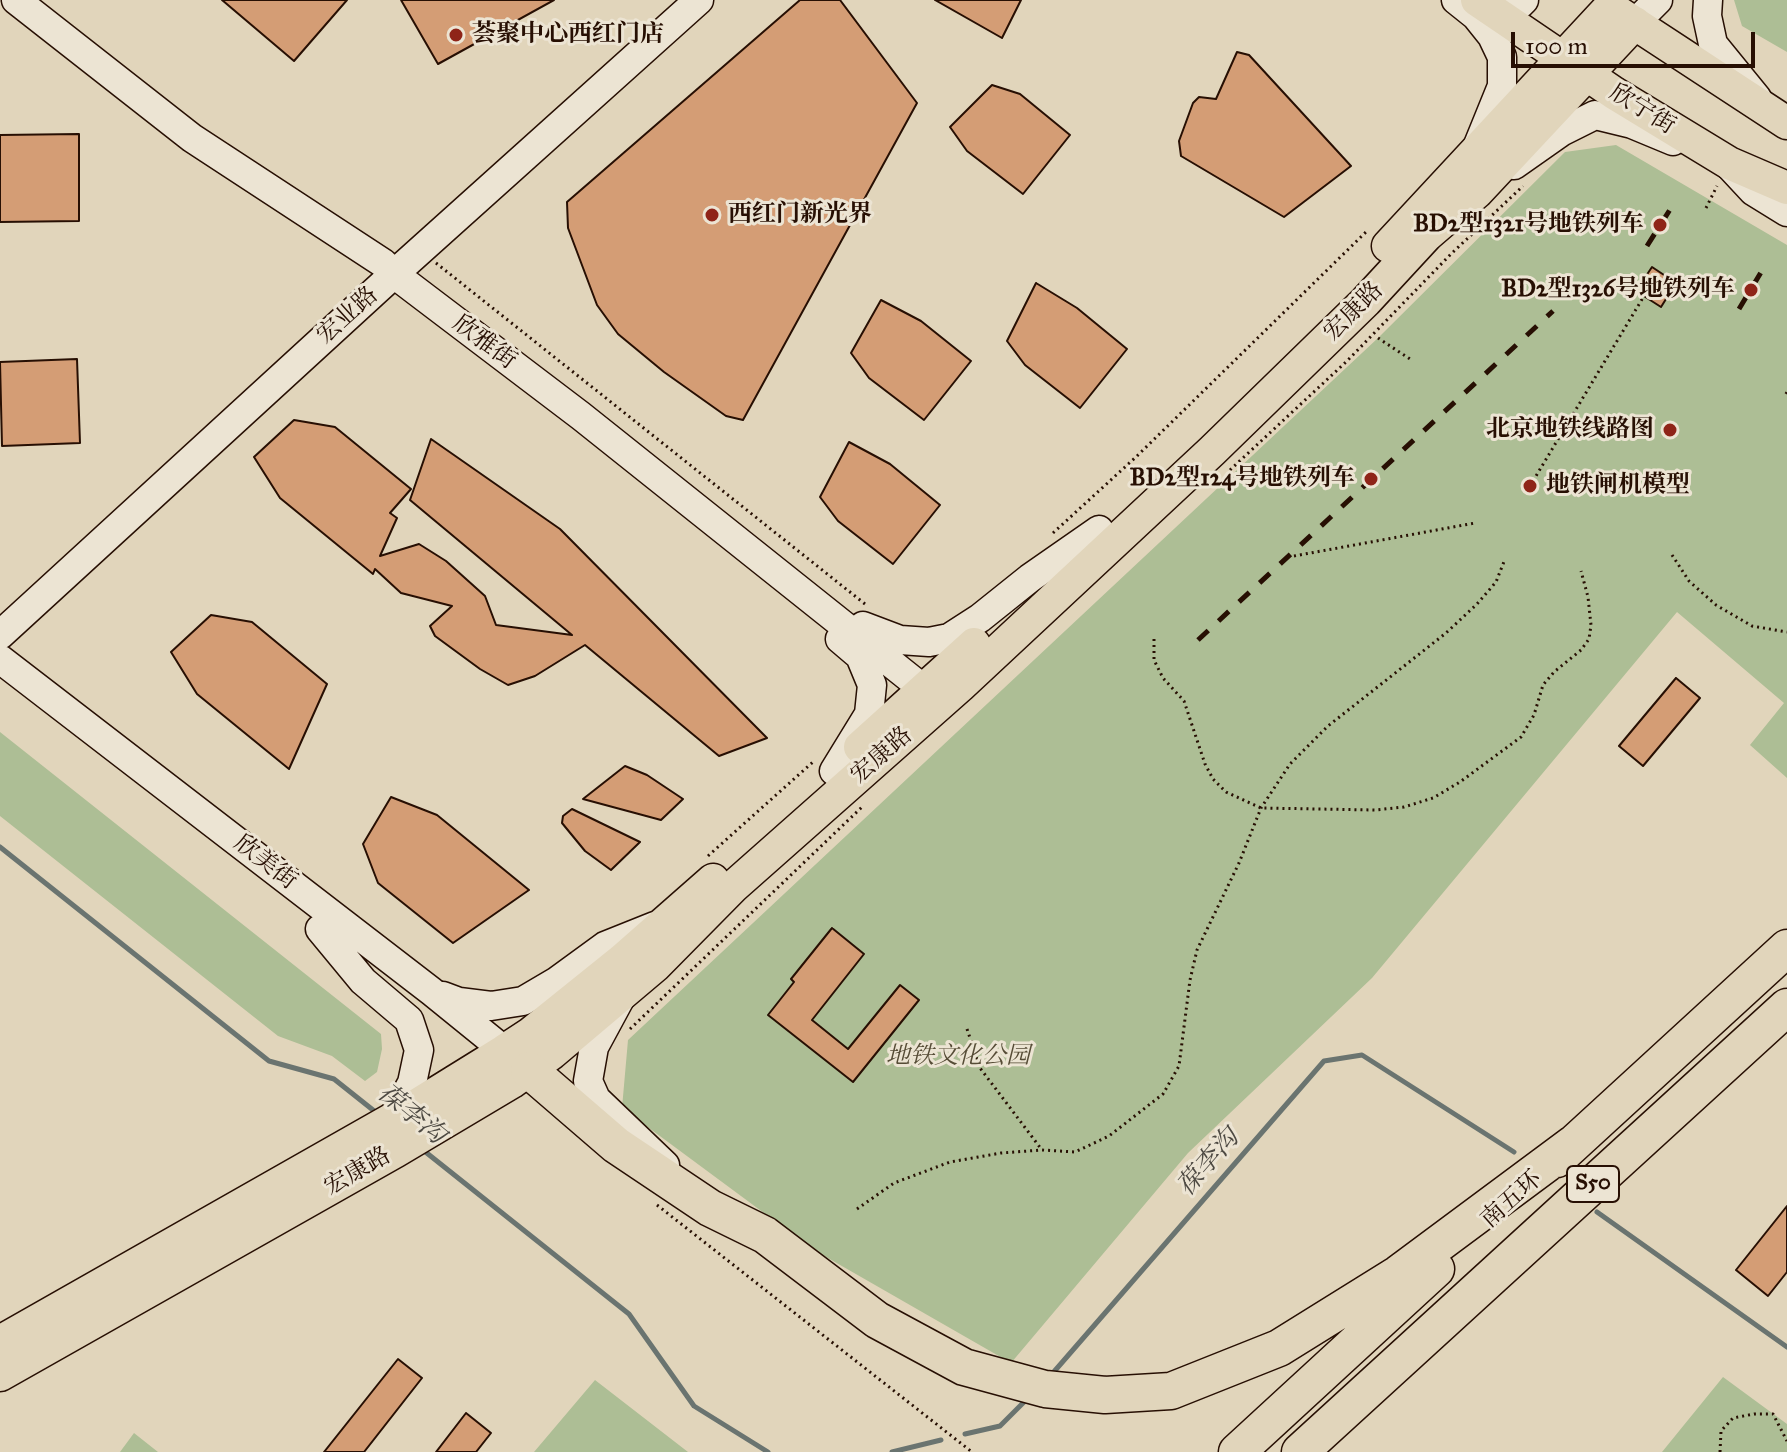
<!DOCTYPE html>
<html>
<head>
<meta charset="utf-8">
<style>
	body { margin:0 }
	#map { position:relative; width:1787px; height:1452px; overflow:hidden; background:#e1d5bb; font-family:"IM FELL Great Primer",serif }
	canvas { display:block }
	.scale { position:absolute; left:1511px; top:32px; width:244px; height:36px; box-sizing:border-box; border:4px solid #270f03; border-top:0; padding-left:10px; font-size:24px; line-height:28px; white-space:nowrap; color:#270f03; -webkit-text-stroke:6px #ece4d3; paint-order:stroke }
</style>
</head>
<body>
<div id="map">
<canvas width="1787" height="1452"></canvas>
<div class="scale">100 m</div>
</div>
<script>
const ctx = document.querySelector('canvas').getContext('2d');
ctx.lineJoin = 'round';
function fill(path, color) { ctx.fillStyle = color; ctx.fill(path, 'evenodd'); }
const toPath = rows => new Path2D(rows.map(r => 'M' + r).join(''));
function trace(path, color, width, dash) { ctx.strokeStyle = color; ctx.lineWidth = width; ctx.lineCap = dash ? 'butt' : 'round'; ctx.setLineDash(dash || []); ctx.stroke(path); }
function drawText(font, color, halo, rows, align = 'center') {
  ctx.font = font + ' "IM FELL Great Primer","Noto Serif SC",serif'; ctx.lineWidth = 6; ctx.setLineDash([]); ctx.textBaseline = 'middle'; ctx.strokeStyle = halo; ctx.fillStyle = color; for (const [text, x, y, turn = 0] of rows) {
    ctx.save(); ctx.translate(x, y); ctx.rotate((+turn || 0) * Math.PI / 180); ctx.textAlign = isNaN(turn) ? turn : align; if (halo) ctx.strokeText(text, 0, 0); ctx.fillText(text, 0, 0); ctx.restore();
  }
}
const green = toPath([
	[1734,0,1787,0,1787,52,1742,26],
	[1616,145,1787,245,1787,778,1750,745,1784,703,1677,612,1372,978,1188,1153,1011,1363,814,1250,622,1108,628,1040,1378,338,1565,152],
	[0,732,381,1034,382,1049,377,1072,365,1081,332,1056,278,1036,0,816],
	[1723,1377,1787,1424,1787,1452,1662,1452],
	[595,1380,688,1452,534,1452],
	[134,1433,158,1452,120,1452]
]);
const stream = toPath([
	[0,847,269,1061,334,1079,378,1114],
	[423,1150,629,1314,694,1406,768,1452],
	[1597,1212,1787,1347],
	[1052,1374,1324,1061,1362,1055,1514,1152],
	[965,1434,1000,1426,1028,1398],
	[892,1452,941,1440]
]);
const building = toPath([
	[222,0,347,0,294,61,222,0],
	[401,0,554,0,438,64,401,0],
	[800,0,840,0,917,103,743,420,726,416,664,372,618,334,597,305,568,228,567,202,800,0],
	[935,0,1021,0,1002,38,935,0],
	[1237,52,1249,55,1351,166,1284,217,1181,156,1179,141,1193,103,1199,97,1216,99,1237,52],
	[992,85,1020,94,1070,135,1023,194,967,151,950,127,992,85],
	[79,134,79,221,0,222,0,135,79,134],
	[1652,267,1676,283,1661,307,1636,291,1652,267],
	[1036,283,1077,308,1127,349,1080,408,1025,365,1007,341,1036,283],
	[881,300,921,321,971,361,924,420,869,378,851,353,881,300],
	[77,359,80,443,2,446,0,362,77,359],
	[294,420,335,427,411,489,390,513,397,518,380,556,419,544,446,561,485,596,496,625,572,635,410,500,431,439,560,529,767,738,719,756,585,645,535,676,508,685,480,669,435,636,430,626,452,606,401,593,375,569,373,574,280,498,254,457,294,420],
	[849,442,890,464,940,505,893,564,838,521,820,497,849,442],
	[211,615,252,622,327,684,289,769,197,694,171,652,211,615],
	[1676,678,1700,698,1643,766,1619,746,1676,678],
	[625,766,647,775,683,799,661,820,583,799,625,766],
	[391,797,437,815,529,890,453,943,378,883,363,844,391,797],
	[572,809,640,842,611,870,585,851,562,823,563,816,572,809],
	[832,928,864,954,812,1020,848,1049,900,985,919,1000,853,1082,768,1015,794,982,791,979,832,928],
	[1787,1206,1787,1272,1768,1296,1736,1270,1787,1206],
	[398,1359,422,1378,364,1452,324,1452,398,1359],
	[466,1413,491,1433,476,1452,436,1452,466,1413]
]);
const path = toPath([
	[1706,208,1717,186],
	[436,263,865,604],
	[1378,338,1410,359],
	[1786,394,1787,392],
	[1230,470,1347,361,1451,254,1523,186],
	[1530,486,1644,296],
	[1053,533,1137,456,1367,231],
	[1672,555,1689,581,1716,605,1752,626,1787,632],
	[1294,556,1475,523],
	[1154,639,1154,660,1163,678,1184,701,1205,764,1213,779,1226,792,1261,808,1375,810,1404,807,1433,798,1460,782,1521,737,1534,715,1543,685,1554,672,1581,650,1589,639,1591,625,1588,597,1581,571],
	[708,856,813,762],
	[630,1029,862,807],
	[967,1029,980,1068,1042,1150],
	[657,1205,972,1452],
	[857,1209,894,1183,950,1162,1001,1153,1042,1150,1075,1152,1109,1136,1163,1094,1179,1066,1190,980,1197,950,1239,863,1261,808,1290,764,1328,726,1446,633,1477,604,1496,582,1505,559],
	[1720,1452,1721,1431,1733,1418,1754,1414,1773,1414,1787,1441]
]);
const secondary = toPath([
	[16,0,192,138,383,263,394,274,581,416,941,703],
	[1456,0,1476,16,1492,36,1502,57,1502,86,1478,145],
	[1708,0,1707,16,1713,44,1757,98],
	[1493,12,1520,4,1524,0],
	[1635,23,1658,0],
	[1726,162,1753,191,1787,212],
	[1514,165,1561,132,1595,115,1632,124,1673,141],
	[863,626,900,640,929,642,949,638,980,618,1030,578,1099,530],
	[0,635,394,274,699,0],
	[0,659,431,991,521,1064],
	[834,771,869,714,872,685,860,656,840,639],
	[320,929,363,981,409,1020,419,1050,412,1083,393,1118],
	[443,996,459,1002,491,1006,523,1001,557,981,605,946,655,926],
	[621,997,594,1047,588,1081,596,1099,665,1165]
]);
const primary = toPath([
	[1477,0,1614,93,1729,163,1787,188],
	[1619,13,1787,123],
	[1388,246,1610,7],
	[860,747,974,644],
	[0,1342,412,1108,504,1051,530,1034,622,960,713,880],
	[0,1375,396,1151,512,1082,552,1053,655,966,733,887,960,686,1212,451,1366,301,1427,235,1477,192,1635,23]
]);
const highway = toPath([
	[529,1070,616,1145,710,1208,765,1235,877,1320,964,1367,1045,1389,1105,1395,1171,1391,1279,1348,1398,1274,1573,1144],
	[1557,1159,1787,948],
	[1237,1452,1436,1269],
	[1300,1452,1787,1007]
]);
const rail = toPath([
	[1647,246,1671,208],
	[1739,309,1763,269],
	[1198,640,1553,311]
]);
const markers = [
	[456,35,8,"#8f2418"],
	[712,215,8,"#8f2418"],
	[1660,225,8,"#8f2418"],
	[1751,290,8,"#8f2418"],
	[1670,430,8,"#8f2418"],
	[1371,479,8,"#8f2418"],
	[1530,486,8,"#8f2418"]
];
const shields = [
	[1593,1184,52]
];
const shieldNames = [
	["S50",1593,1184]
];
const poiNames = [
	["荟聚中心西红门店",472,35,"left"],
	["西红门新光界",728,215,"left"],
	["BD2型1321号地铁列车",1644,225],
	["BD2型1326号地铁列车",1735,290],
	["北京地铁线路图",1654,430],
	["BD2型124号地铁列车",1355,479],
	["地铁闸机模型",1546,486,"left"]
];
const streetNames = [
	["欣宁街",1642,110,32],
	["宏康路",1354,312,-45],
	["宏业路",348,316,-42],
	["欣雅街",484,343,37],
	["宏康路",882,756,-41],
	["欣美街",265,863,38],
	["宏康路",358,1172,-30],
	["南五环",1512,1200,-42]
];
const parkNames = [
	["地铁文化公园",958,1057]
];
const waterNames = [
	["葆李沟",411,1115,39],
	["葆李沟",1209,1163,-49]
];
fill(green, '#adbe95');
trace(stream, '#6a7470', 5);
fill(building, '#d49d75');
trace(building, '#270f03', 2);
trace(secondary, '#270f03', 31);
trace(primary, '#270f03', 35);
trace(highway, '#270f03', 39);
trace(path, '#270f03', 3, [2, 4]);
trace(secondary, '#ece4d3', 28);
trace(primary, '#e1d5bb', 32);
trace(highway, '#e1d5bb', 36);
trace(rail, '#270f03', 5, [14, 14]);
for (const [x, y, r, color] of markers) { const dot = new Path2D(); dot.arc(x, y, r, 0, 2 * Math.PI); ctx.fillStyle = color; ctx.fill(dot); trace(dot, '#ece4d3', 3); }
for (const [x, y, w] of shields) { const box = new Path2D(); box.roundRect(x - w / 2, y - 18, w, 36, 6); ctx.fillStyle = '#ece4d3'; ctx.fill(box); trace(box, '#270f03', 2); }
drawText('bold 22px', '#270f03', null, shieldNames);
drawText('bold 24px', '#270f03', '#ece4d3', poiNames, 'right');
drawText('24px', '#270f03', '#ece4d3', streetNames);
drawText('italic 24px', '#564c36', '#ece4d3', parkNames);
drawText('italic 26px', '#4e4a43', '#ece4d3', waterNames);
</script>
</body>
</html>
